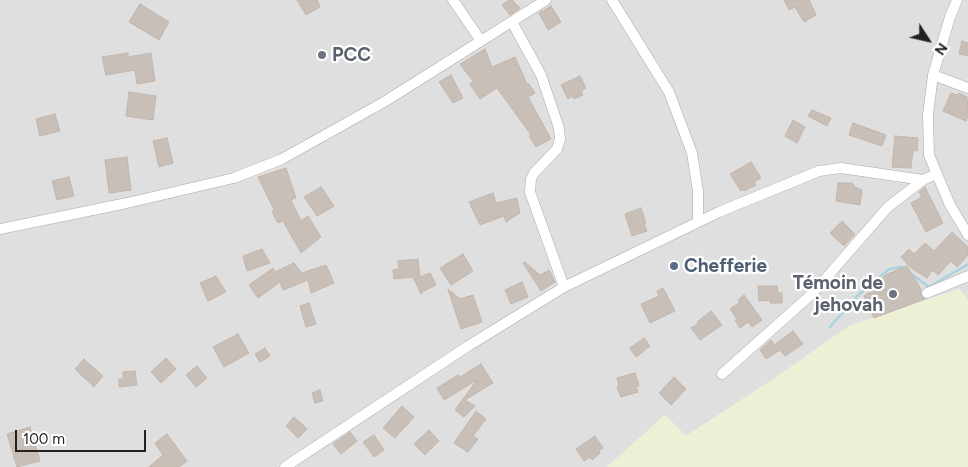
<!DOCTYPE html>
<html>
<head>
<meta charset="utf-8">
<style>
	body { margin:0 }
	#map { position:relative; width:968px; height:467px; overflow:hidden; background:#f2efe9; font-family:Figtree,sans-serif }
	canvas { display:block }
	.north { position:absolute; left:903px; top:15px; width:50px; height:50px; -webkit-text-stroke:4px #fff; paint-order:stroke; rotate:125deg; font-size:14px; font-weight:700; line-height:20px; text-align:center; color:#222 }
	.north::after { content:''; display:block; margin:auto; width:18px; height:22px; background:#222; clip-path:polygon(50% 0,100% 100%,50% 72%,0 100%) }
	.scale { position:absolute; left:15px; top:430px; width:131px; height:22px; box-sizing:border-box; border:2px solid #222; border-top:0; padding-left:6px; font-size:15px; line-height:18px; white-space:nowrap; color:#222; -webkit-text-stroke:4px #fff; paint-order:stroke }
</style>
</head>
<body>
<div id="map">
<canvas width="968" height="467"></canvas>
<div class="north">N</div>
<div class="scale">100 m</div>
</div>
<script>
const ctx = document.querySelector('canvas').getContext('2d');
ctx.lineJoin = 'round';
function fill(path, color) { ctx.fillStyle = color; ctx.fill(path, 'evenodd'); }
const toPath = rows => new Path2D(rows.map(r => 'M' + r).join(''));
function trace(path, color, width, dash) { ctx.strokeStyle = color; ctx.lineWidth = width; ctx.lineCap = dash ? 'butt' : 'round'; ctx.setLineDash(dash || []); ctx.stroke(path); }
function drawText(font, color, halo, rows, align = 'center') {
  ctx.font = font + ' Figtree,sans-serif'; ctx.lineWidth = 4.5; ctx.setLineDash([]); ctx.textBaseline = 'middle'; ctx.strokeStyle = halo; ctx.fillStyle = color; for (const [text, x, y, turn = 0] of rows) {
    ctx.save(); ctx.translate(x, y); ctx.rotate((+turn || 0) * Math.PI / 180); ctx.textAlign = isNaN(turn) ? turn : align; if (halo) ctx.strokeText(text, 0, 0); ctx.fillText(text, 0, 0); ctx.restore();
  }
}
const residential = toPath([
	[0,0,968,0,968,300,959,289,849,326,778,376,686,436,665,415,607,467,0,467]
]);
const farmland = toPath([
	[959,289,968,300,968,467,607,467,665,415,686,436,778,376,849,326]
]);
const stream = toPath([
	[910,273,929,287,968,264],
	[830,327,857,296,889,269,902,267,904,269]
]);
const building = toPath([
	[297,0,317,0,320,7,306,15,297,0],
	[509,0,512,0,520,8,510,15,502,5,509,0],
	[784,0,809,0,816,15,804,22,795,7,789,10,784,0],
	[140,4,169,22,159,40,129,22,140,4],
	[551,6,561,22,548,30,539,13,551,6],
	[962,41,968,43,968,56,959,54,962,41],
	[485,49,492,67,515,57,527,84,529,84,535,93,528,97,551,139,536,147,529,136,531,135,497,88,480,99,470,84,473,81,460,64,485,49],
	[128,53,128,57,151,53,155,81,137,84,135,70,106,75,102,57,128,53],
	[451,75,463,98,453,103,439,82,451,75],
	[580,76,586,88,581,91,583,95,574,99,572,96,568,99,561,85,580,76],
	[129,92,156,96,153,120,126,116,129,92],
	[951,93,957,95,959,93,967,97,968,116,966,121,943,111,951,93],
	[812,110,831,118,827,126,808,116,812,110],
	[55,114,60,131,40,136,36,119,55,114],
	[793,120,805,127,797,143,785,136,793,120],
	[853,123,886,135,882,146,849,135,853,123],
	[895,136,918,138,917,151,913,150,911,168,892,167,895,136],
	[167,138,173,163,159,167,153,141,167,138],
	[127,157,131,190,109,193,105,160,127,157],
	[751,162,761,178,754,182,756,185,744,191,743,189,741,191,730,174,751,162],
	[286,168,296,198,291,200,301,221,308,216,321,237,301,253,283,221,278,223,272,212,274,210,258,177,286,168],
	[69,177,74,196,57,200,52,181,69,177],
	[838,183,852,183,855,187,862,190,860,205,836,201,838,183],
	[321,187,334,206,317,216,304,197,321,187],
	[925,187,943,223,926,232,911,203,922,197,919,192,925,187],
	[493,193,496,203,517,198,520,213,506,222,504,216,480,225,469,202,493,193],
	[641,208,646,223,644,223,647,231,632,236,625,214,641,208],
	[842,221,855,234,844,246,830,233,842,221],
	[952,232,968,247,968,255,957,267,951,261,938,275,932,270,927,278,910,267,901,257,909,249,914,254,925,243,934,251,952,232],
	[262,249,270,263,247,271,243,256,262,249],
	[463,254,473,271,451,285,440,268,463,254],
	[418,259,420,277,430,273,436,285,422,292,421,294,413,277,394,279,393,270,399,269,398,261,418,259],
	[525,262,540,275,549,270,555,282,541,291,523,263,525,262],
	[294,263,302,273,326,265,334,283,311,293,308,280,283,290,280,282,258,298,249,285,273,268,275,272,294,263],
	[907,266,921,289,921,295,925,299,874,318,864,296,875,288,885,275,907,266],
	[216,276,226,292,208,301,200,283,216,276],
	[522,282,528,297,511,304,505,290,522,282],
	[758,286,777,286,778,293,782,293,782,303,770,303,770,300,759,301,758,286],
	[663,288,675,311,650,323,641,304,659,296,657,291,663,288],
	[448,289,460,299,473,295,482,322,461,329,448,289],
	[744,295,762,320,752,327,748,322,740,328,735,320,737,319,730,309,740,302,738,300,744,295],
	[309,303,316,324,306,327,300,306,309,303],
	[711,311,722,325,700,340,691,328,698,324,697,322,711,311],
	[793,331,803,344,785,356,780,350,766,359,760,350,771,340,774,345,793,331],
	[238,334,249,353,224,367,213,347,238,334],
	[644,338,650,346,636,357,630,348,644,338],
	[265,348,270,356,260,362,255,354,265,348],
	[166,358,176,369,161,383,151,372,166,358],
	[84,359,103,376,94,387,75,369,84,359],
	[481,364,493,383,465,400,475,406,464,417,455,410,477,380,444,400,437,388,458,375,460,377,481,364],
	[197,366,207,378,196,387,186,375,197,366],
	[135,371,137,385,119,387,119,379,123,379,123,372,135,371],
	[635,373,639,386,636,387,638,392,621,397,617,387,619,386,617,378,635,373],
	[674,377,686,389,671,405,659,393,674,377],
	[320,390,323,401,315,403,312,393,320,390],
	[402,406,414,417,395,438,383,428,402,406],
	[476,411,486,419,473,436,478,439,468,452,454,443,476,411],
	[294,417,307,429,298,438,286,426,294,417],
	[30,427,40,461,17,467,7,434,30,427],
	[429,430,439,441,425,455,414,444,429,430],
	[350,432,357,441,341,454,333,444,350,432],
	[167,434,187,461,179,467,149,467,163,455,155,443,167,434],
	[374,435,384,450,374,457,363,442,374,435],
	[595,436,603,448,599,451,600,453,592,460,590,457,584,461,576,449,595,436]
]);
const minor = toPath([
	[453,0,481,41],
	[612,0,669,92,692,153,698,191,698,221],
	[957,0,950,17,933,75,928,115,929,155,950,205,968,235],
	[512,22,541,75,559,128,560,139,557,149,534,173,531,179,530,192,564,287],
	[933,75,968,88],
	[0,229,127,203,234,178,282,159,384,102,546,0],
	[927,293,968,276],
	[722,374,813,293,888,207,923,180,936,174],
	[285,467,468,346,564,287,719,212,819,171,841,168,923,180]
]);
const markers = [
	[322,55,5,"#6b7280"],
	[674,266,5,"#5c6f8a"],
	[893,294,5,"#6b7280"]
];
const worshipNames = [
	["PCC",332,55],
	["Témoin de",883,283,"right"],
	["jehovah",883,305,"right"]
];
const serviceNames = [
	["Chefferie",684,266]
];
fill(residential, '#e0dfdf');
fill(farmland, '#eef0d5');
trace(stream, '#aad3df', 2.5);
fill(building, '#c7bfb8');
trace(building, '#c4b6ab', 1);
trace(minor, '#a9a9a9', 11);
trace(minor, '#fff', 10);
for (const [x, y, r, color] of markers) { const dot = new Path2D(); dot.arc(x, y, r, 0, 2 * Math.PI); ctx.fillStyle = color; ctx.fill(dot); trace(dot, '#fff', 2); }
drawText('bold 19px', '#5b616d', '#fff', worshipNames, 'left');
drawText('bold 19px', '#4e5e75', '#fff', serviceNames, 'left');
</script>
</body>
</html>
